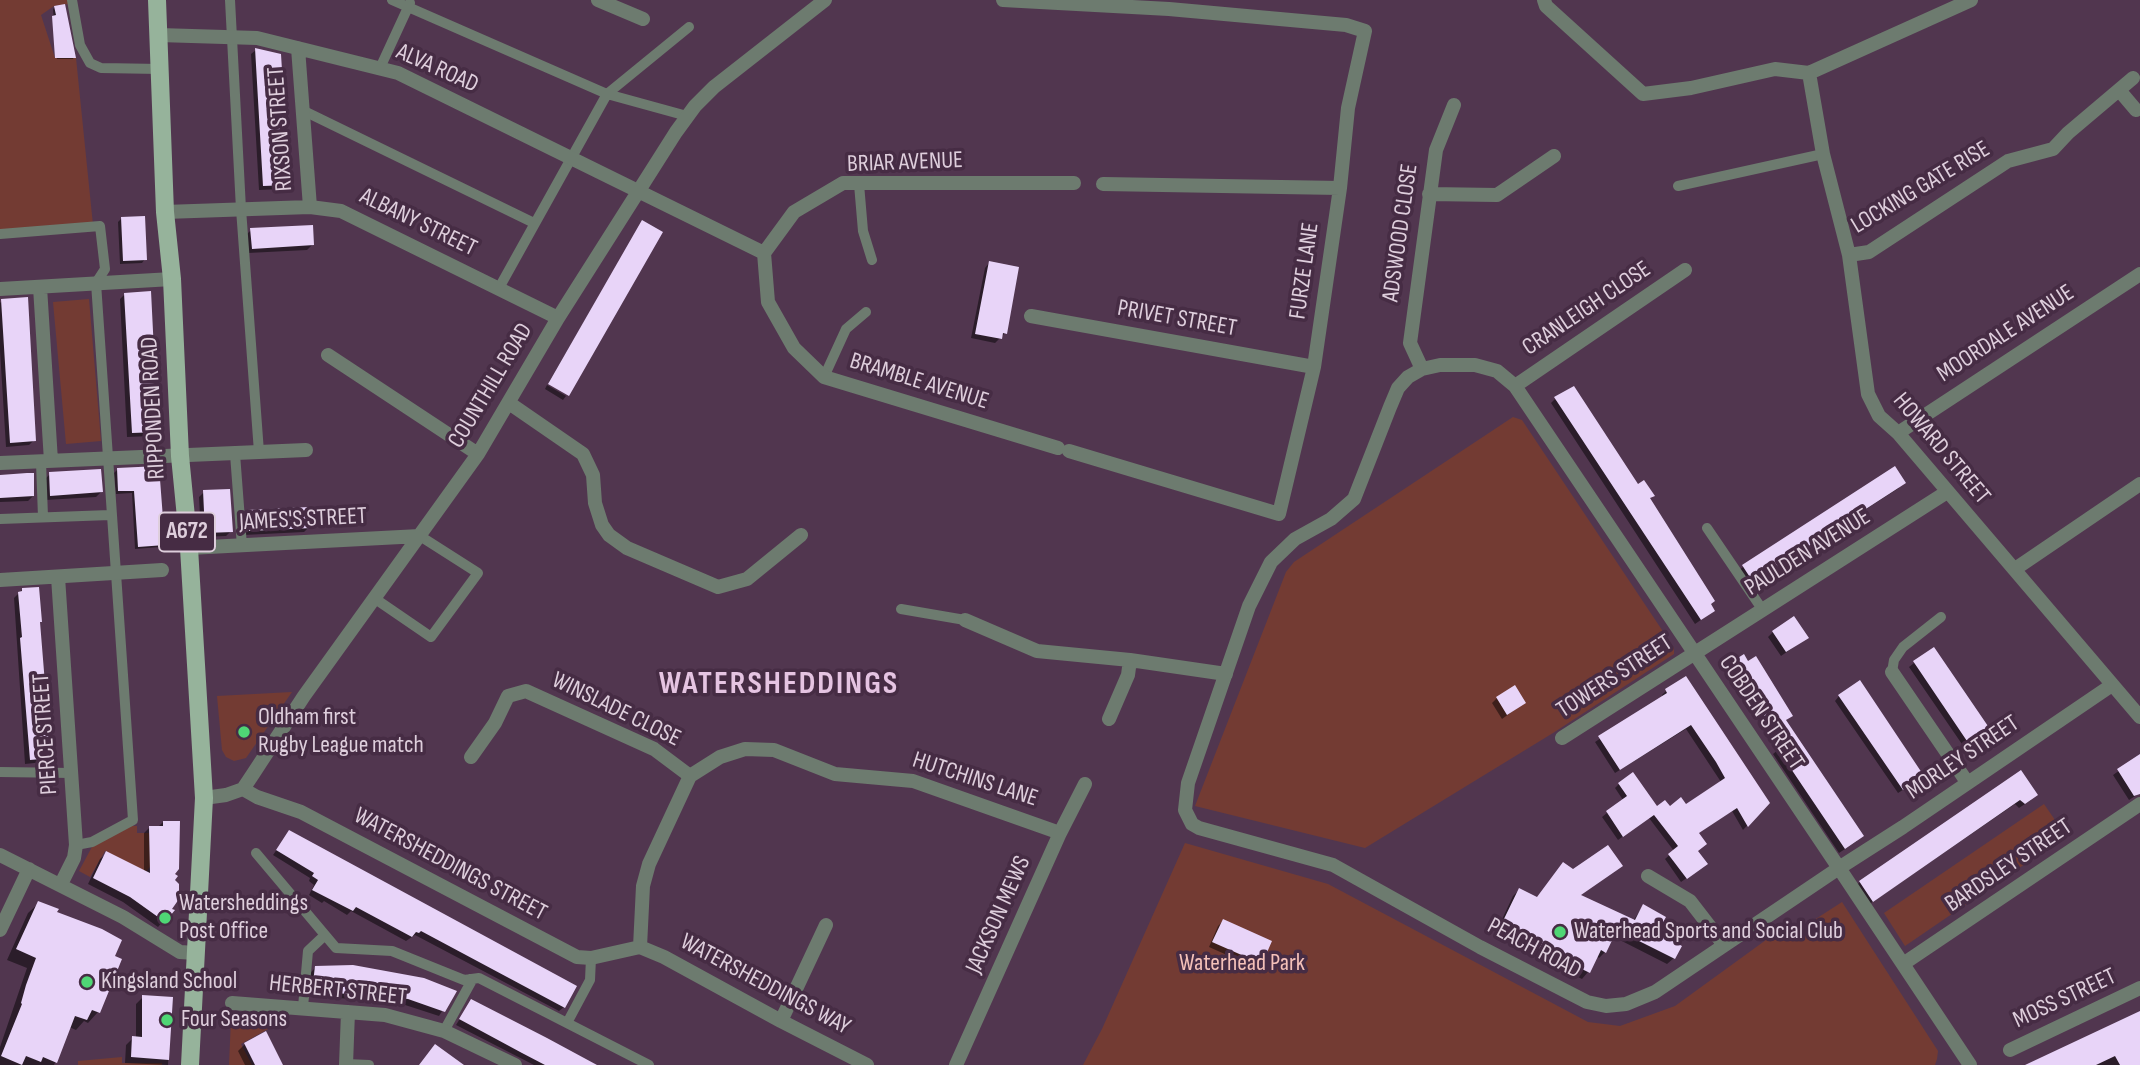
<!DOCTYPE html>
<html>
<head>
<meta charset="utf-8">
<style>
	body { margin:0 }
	canvas { display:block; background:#51364f }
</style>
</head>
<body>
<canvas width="2140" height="1065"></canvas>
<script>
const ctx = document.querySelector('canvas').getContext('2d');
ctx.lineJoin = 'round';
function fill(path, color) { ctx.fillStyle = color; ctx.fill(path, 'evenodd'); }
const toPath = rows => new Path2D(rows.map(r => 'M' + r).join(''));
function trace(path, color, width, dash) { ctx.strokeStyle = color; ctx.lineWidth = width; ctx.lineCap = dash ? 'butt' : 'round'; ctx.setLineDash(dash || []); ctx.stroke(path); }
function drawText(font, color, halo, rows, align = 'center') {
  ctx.font = font + ' "Sofia Sans Condensed",sans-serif'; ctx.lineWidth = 7; ctx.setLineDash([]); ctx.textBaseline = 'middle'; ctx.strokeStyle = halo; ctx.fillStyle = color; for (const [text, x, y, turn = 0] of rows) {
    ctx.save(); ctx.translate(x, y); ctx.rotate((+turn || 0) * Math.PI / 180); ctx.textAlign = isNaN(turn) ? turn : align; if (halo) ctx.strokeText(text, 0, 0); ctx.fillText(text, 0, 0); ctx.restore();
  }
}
const green = toPath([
	[0,0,68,0,69,4,54,6,41,15,55,58,76,58,93,225,0,230],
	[89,299,101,441,66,444,53,302],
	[1513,417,1522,420,1674,648,1674,654,1553,733,1365,848,1195,806,1286,572,1294,562],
	[292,692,246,758,234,761,226,757,222,750,217,696],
	[2044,804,2066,836,1905,946,1884,913],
	[128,826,137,826,137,833,149,833,150,853,158,856,140,880,114,856,105,851,90,877,79,871,93,845],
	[1185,843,1328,884,1588,1022,1620,1026,1675,1006,1788,924,1794,933,1842,902,1938,1051,1937,1059,1935,1065,1083,1065,1102,1029],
	[231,1019,265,1020,270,1028,241,1044,252,1065,229,1065],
	[122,1057,122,1063,162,1063,162,1065,78,1065,78,1061]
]);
const shadow = toPath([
	[55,7,74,57,73,59,57,59,53,9],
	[256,50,287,184,282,189,259,190,251,54],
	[122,218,145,259,142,263,120,264,118,222],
	[642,222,569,394,549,382],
	[251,230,312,245,307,250,248,253,246,235],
	[989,263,1005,333,995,343,971,338,985,268],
	[125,294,157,431,152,436,127,437,120,299],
	[2,301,34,440,29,445,6,447,0,351,0,303],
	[547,385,566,396,563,400,545,389],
	[1555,399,1637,486,1713,611,1708,615,1695,624,1551,403],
	[158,468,163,544,160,547,135,549,132,493,116,494,114,473,117,470],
	[1895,468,1899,488,1748,585,1738,571,1743,567],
	[50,474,101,492,96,497,46,500,45,479],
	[0,477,33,496,28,501,0,502],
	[204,492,231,531,226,536,201,537,199,497],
	[248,512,309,527,304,532,244,535,243,517],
	[22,590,38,624,49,757,44,762,25,764,14,598],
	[1773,632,1807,638,1781,656,1768,637],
	[1743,657,1791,715,1785,721,1857,841,1839,853,1773,754,1779,749,1726,669],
	[1914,663,1985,737,1966,750,1909,667],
	[1666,691,1768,803,1743,830,1732,811,1697,834,1696,851,1701,868,1681,882,1665,859,1674,851,1649,818,1618,840,1602,817,1623,800,1615,788,1619,784,1657,808,1670,808,1685,806,1721,782,1686,729,1615,773,1595,742,1663,697,1662,695],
	[1839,696,1922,776,1917,781,1898,793,1835,701],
	[1497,698,1524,703,1502,719,1492,703],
	[2140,756,2140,793,2129,800,2113,775],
	[2021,773,2031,800,2019,808,2015,804,1868,905,1855,887,1860,882],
	[163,822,172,874,170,909,172,911,158,927,123,902,88,884,100,859,106,854,144,873,144,833,150,827,158,827],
	[289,832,564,1007,559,1011,415,935,406,941,351,911,347,915,324,901,322,903,309,895,314,885,309,881,310,878,273,855],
	[1519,890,1536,898,1579,896,1633,921,1643,906,1655,934,1674,958,1667,964,1612,936,1605,952,1599,958,1596,956,1588,972,1582,979,1505,941,1508,935,1497,930,1513,896],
	[39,903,113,957,98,1012,88,1023,84,1021,76,1030,69,1027,54,1065,0,1065,0,1047,27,968,7,960,28,913],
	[1223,921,1260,963,1256,968,1209,947,1218,926],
	[315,968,454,992,439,1016,402,1004,308,995,310,973],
	[143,997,171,999,168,1065,125,1063,126,1045,133,1038,136,1038,136,1004],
	[471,1001,595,1065,534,1065,456,1025],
	[2140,1013,2140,1065,2027,1065],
	[265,1034,281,1065,245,1065,238,1051,245,1044]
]);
const building = toPath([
	[65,4,76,58,55,58,52,16,56,15,54,6],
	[255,48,281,54,289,185,263,186],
	[145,216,147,260,123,261,121,217],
	[642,220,663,232,569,396,548,384],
	[313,225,314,245,252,249,250,228],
	[989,261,1019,267,1007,334,1003,333,1002,339,975,334],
	[151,291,158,432,132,433,124,293],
	[28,297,36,441,10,443,1,299],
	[1574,386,1638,484,1644,480,1655,496,1650,498,1715,601,1711,604,1715,611,1701,620,1554,397],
	[159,466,165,545,138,547,134,491,118,491,117,468],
	[1895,466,1906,483,1753,582,1742,565],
	[101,469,103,492,50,496,49,472],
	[27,473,34,473,34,496,0,498,0,475],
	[230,489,233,532,205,533,203,490],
	[310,507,311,528,249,531,247,510],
	[39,587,42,622,40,622,51,758,30,760,20,638,22,637,18,592,22,591,22,588],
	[1794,616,1809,638,1786,652,1772,631],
	[1934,647,1992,732,1971,747,1913,661],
	[1744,654,1748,661,1756,656,1793,716,1786,720,1864,836,1845,849,1777,748,1783,744,1730,663],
	[1686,676,1770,803,1748,827,1737,808,1699,833,1707,844,1698,851,1708,864,1687,879,1668,854,1678,846,1654,815,1623,837,1606,811,1627,796,1618,783,1633,772,1657,806,1665,800,1670,806,1681,797,1686,804,1725,778,1716,762,1691,725,1620,770,1598,736,1667,693,1665,689],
	[1860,680,1924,776,1903,790,1838,695],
	[1515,685,1526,703,1507,715,1496,697],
	[2140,754,2140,794,2134,796,2117,769],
	[2021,770,2038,795,2025,804,2020,800,1873,902,1859,881],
	[163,821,180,821,179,869,175,874,178,876,175,880,179,884,179,899,172,909,175,910,165,922,130,897,93,878,106,851,150,873,149,826,163,826],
	[289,830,577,986,565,1008,421,931,419,933,416,932,412,937,356,907,353,911,312,890,318,880,312,876,314,873,276,850],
	[1608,845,1623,866,1581,895,1635,920,1643,904,1666,917,1657,933,1682,946,1675,959,1617,930,1606,953,1601,950,1590,973,1510,934,1513,929,1502,923,1519,888,1537,897,1563,862,1573,869],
	[38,901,59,909,57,912,102,929,122,940,115,956,122,959,100,1013,92,1010,87,1020,75,1016,57,1063,43,1057,41,1062,26,1056,22,1065,1,1056,22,1004,21,1003,26,985,36,958,16,949],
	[1223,919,1272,941,1262,964,1212,942],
	[353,965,424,978,457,991,445,1012,408,999,312,991,315,966],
	[142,995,173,997,169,1060,131,1057,132,1036,142,1037],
	[471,999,547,1038,597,1065,545,1065,522,1053,459,1019],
	[2140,1011,2140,1065,2120,1065,2115,1056,2096,1065,2025,1065],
	[266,1031,283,1065,255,1065,244,1043],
	[435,1044,464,1065,419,1065]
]);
const lane = toPath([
	[72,0,80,45,90,63,101,68,160,69],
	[230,0,241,209,259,452],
	[392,0,607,94,687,116],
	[380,68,410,3],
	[302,110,534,223],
	[859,184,863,231,872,260],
	[1678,186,1823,154],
	[0,234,100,226,105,269,96,283,133,820,92,842,76,845],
	[499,288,607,94,689,27],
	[824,377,846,329,866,312],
	[235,454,242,546],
	[41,462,43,517],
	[0,519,110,515],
	[1707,528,1762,609],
	[374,598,431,637,478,573,420,536],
	[901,609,965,620],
	[1892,672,1894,660,1903,647,1941,617],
	[0,772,72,773],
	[256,853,336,948,392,951,464,980,479,978,649,1065],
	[303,1007,308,951,325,935],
	[567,1023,590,980,591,958],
	[444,1031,471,982,470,979],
	[346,1064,369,1065]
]);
const street = toPath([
	[598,0,643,19],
	[1003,0,1169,9,1346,25,1365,31,1348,108,1340,188,1314,367,1279,514,1069,451],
	[1544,0,1546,6,1643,94,1691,88,1775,69,1809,73,1971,0],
	[159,35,257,38,398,73,764,253],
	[298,48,310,207],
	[1809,73,1823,154,1849,255,1868,394,1879,416,1898,433,2140,717],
	[2119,90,2136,110],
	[1103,184,1340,188],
	[1429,194,1497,195,1554,156],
	[165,212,310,207,341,211,558,318],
	[764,253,768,302,794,348,824,377,1058,448],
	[764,253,794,212,843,183,1074,183],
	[1849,255,1869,252,2008,161,2053,149,2068,133,2133,78],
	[40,287,51,461],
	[0,289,172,279],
	[1031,316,1314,367],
	[328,355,478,454],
	[1422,369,1410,343,1436,150,1454,105],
	[1515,386,1685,270],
	[509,403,583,454,593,475,595,503,602,525,609,535,627,548,718,587,747,579,801,535],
	[1898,433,2140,274],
	[0,463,306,450],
	[189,548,420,536],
	[2015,569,2140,484],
	[58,577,76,845,74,858,61,884],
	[0,580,162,570],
	[965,620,1037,651,1130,660,1226,674],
	[1892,672,1967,782],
	[1109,719,1128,675,1130,660],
	[1562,738,1947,492],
	[471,757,495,723,508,696,526,691,654,749,690,776],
	[243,789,257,797,301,812,577,957,591,958,640,947],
	[204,798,226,795,243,789,253,774,304,696,478,454,558,318,676,132,695,106,714,87,825,0],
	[0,855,123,917,180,952,195,953],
	[1648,876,1690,901,1724,945],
	[0,930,29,869],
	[640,947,643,886,649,864,690,776,720,757,745,749,774,750,835,774,913,781,1060,833],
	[640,947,664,957,781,1021,867,1065],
	[1903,964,2140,804],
	[232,1003,385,1015,444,1031,515,1065],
	[781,1021,826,925],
	[2010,1050,2140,988],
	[346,1065,348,1012],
	[956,1065,1060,833,1085,784],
	[1970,1065,1839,868,1515,386,1497,371,1475,365,1440,365,1422,369,1408,377,1398,388,1390,407,1354,499,1331,519,1295,539,1271,562,1249,606,1188,783,1185,810,1192,824,1199,828,1333,865,1480,947,1587,1002,1606,1006,1626,1004,1655,992,1839,868,1903,827,2112,685]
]);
const primary = toPath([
	[157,0,165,212,172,279,180,456,189,548,204,798,190,1065]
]);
const markers = [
	[244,732,7,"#4fd675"],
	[165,918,7,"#4fd675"],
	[1560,932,7,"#4fd675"],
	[87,982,7,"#4fd675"],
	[167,1020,7,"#4fd675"]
];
const shields = [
	[187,532,56]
];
const shieldNames = [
	["A672",187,532]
];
const streetNames = [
	["ALVA ROAD",437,69,24],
	["RIXSON STREET",281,129,-94],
	["BRIAR AVENUE",905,163,-2],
	["LOCKING GATE RISE",1921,188,-31],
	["ALBANY STREET",418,223,26],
	["ADSWOOD CLOSE",1401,233,-82],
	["FURZE LANE",1305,271,-82],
	["CRANLEIGH CLOSE",1587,309,-34],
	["PRIVET STREET",1177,319,10],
	["MOORDALE AVENUE",2006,334,-33],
	["BRAMBLE AVENUE",919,382,17],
	["COUNTHILL ROAD",491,386,-59],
	["RIPPONDEN ROAD",154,408,-93],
	["HOWARD STREET",1941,449,50],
	["JAMES'S STREET",303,520,-3],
	["PAULDEN AVENUE",1808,553,-32],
	["TOWERS STREET",1615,677,-33],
	["WINSLADE CLOSE",616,710,26],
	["COBDEN STREET",1761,713,56],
	["PIERCE STREET",46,734,-94],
	["MORLEY STREET",1963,758,-34],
	["HUTCHINS LANE",975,780,18],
	["WATERSHEDDINGS STREET",450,865,28],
	["BARDSLEY STREET",2009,866,-34],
	["JACKSON MEWS",999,915,-66],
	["PEACH ROAD",1534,949,28],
	["WATERSHEDDINGS WAY",765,985,28],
	["HERBERT STREET",338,991,6],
	["MOSS STREET",2065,999,-25]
];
const poiNames = [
	["Oldham first",258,718],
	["Rugby League match",258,746],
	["Watersheddings",179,904],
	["Post Office",179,932],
	["Waterhead Sports and Social Club",1574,932],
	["Kingsland School",101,982],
	["Four Seasons",181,1020]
];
const parkNames = [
	["Waterhead Park",1242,964]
];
const districtNames = [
	["WATERSHEDDINGS",779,685]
];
fill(green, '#733b33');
fill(shadow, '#0007');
fill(building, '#e8d4f8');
trace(lane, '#6d7b6f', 10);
trace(street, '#6d7b6f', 14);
trace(primary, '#96b39b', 18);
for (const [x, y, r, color] of markers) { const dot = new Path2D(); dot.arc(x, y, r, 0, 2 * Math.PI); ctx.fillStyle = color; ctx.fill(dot); trace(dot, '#462c44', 2.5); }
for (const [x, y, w] of shields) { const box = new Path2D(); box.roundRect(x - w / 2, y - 19.5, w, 39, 5); ctx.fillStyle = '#462c44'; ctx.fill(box); trace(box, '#decedc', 2); }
drawText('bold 23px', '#decedc', null, shieldNames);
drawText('24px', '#decedc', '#462c44', streetNames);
drawText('24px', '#decedc', '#462c44', poiNames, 'left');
drawText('24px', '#f4c1b9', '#462c44', parkNames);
ctx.letterSpacing = '2px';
drawText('bold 32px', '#e5c4e2', '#462c44', districtNames);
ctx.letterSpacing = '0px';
</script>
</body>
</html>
